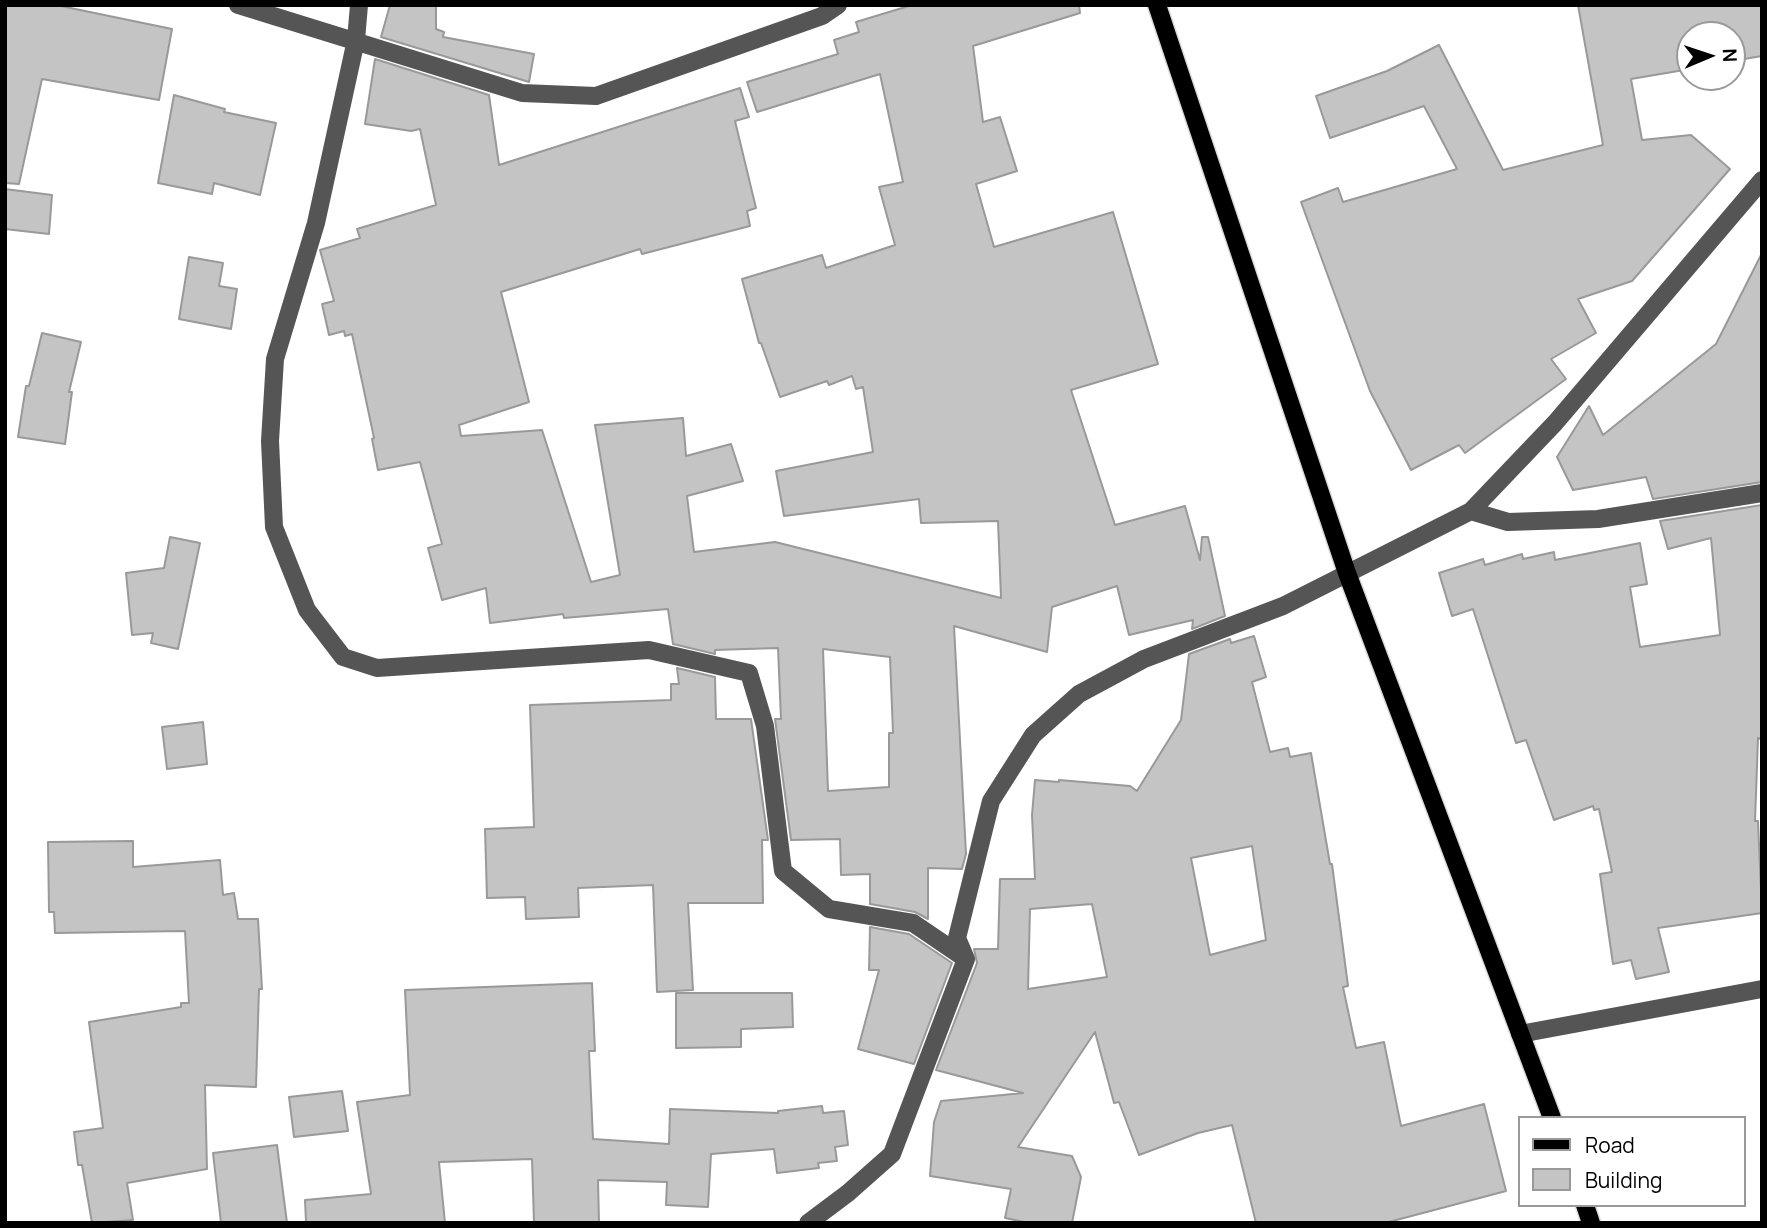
<!DOCTYPE html>
<html>
<head>
<meta charset="utf-8">
<style>
	body { margin:0 }
	#map { position:relative; width:1767px; height:1228px; overflow:hidden; background:#fff; font-family:Manrope,sans-serif }
	canvas { display:block }
	.frame { position:absolute; inset:0; border:7px solid #000; pointer-events:none }
	.legend { position:absolute; left:1518px; top:1116px; width:228px; height:91px; box-sizing:border-box; background:#fff; border:2px solid #999; margin:0; padding:9px 12px; list-style:none; font-size:21px; color:#000 }
	.legend li { display:flex; align-items:center; gap:14px; height:35px }
	.legend b { width:35px; border:2px solid #999 }
	.north { position:absolute; left:1676px; top:21px; width:70px; height:70px; box-sizing:border-box; background:#fff; border:2px solid #999; border-radius:50%; rotate:88deg; font-size:19px; font-weight:700; line-height:28px; text-align:center; color:#000 }
	.north::after { content:''; display:block; margin:auto; width:24px; height:32px; background:#000; clip-path:polygon(50% 0,100% 100%,50% 72%,0 100%) }
</style>
</head>
<body>
<div id="map">
<canvas width="1767" height="1228"></canvas>
<div class="frame"></div>
<ul class="legend">
<li><b style="height:9px;background:#000"></b>Road</li>
<li><b style="height:19px;background:#c4c4c4"></b>Building</li>
</ul>
<div class="north">N</div>
</div>
<script>
const ctx = document.querySelector('canvas').getContext('2d');
ctx.lineJoin = 'round';
function fill(path, color) { ctx.fillStyle = color; ctx.fill(path, 'evenodd'); }
const toPath = rows => new Path2D(rows.map(r => 'M' + r).join(''));
function trace(path, color, width, dash) { ctx.strokeStyle = color; ctx.lineWidth = width; ctx.lineCap = dash ? 'butt' : 'round'; ctx.setLineDash(dash || []); ctx.stroke(path); }
const building = toPath([
	[5,5,56,5,172,29,159,100,42,79,19,184,5,183,5,5],
	[390,5,436,5,436,29,444,32,443,37,534,54,529,82,381,37,390,5],
	[912,5,1079,5,1080,13,973,46,983,122,1000,117,1017,171,976,184,994,247,1113,212,1158,364,1071,390,1115,525,1185,506,1200,560,1202,537,1208,537,1225,616,1192,629,1193,620,1129,635,1117,586,1052,607,1047,652,954,626,966,854,962,869,928,868,928,919,915,912,870,904,870,874,841,875,840,839,791,840,775,719,781,719,778,648,715,650,715,654,673,644,668,609,564,618,563,614,490,623,486,588,442,600,428,548,442,544,420,462,378,470,372,439,374,438,352,334,345,336,344,331,329,335,322,304,334,301,320,250,360,238,357,229,436,205,420,129,411,131,365,124,375,59,489,95,499,165,740,88,749,117,735,121,756,208,747,211,750,226,642,254,640,249,501,292,529,402,459,425,461,436,542,430,591,582,620,575,595,425,683,418,686,456,731,444,743,481,687,496,694,552,775,542,1001,598,998,521,921,523,919,499,784,516,776,471,873,452,863,387,856,389,852,376,829,385,827,381,780,397,761,343,759,343,742,279,822,255,826,268,895,245,879,187,903,182,880,74,757,112,747,82,838,54,834,40,859,32,856,22,912,5],
	[823,649,890,657,893,733,889,733,889,787,828,791,823,649],
	[1578,5,1762,5,1762,56,1732,61,1732,35,1690,35,1690,69,1631,79,1642,140,1691,135,1730,169,1632,281,1578,299,1596,333,1551,359,1566,379,1465,453,1459,445,1411,470,1370,391,1301,202,1338,188,1343,202,1457,169,1424,106,1330,138,1316,96,1387,71,1439,45,1503,170,1603,145,1578,5],
	[174,95,225,109,224,112,276,123,260,195,214,183,212,194,158,183,174,95],
	[5,189,52,195,49,234,5,229,5,189],
	[1762,253,1762,482,1653,499,1646,477,1573,490,1557,457,1589,406,1603,435,1716,344,1762,253],
	[189,257,223,263,219,286,237,289,231,329,179,319,189,257],
	[42,333,81,342,69,392,72,392,65,444,18,437,26,386,29,386,42,333],
	[1762,505,1762,739,1758,738,1755,821,1758,821,1762,913,1658,928,1669,972,1636,979,1631,960,1613,964,1600,874,1612,872,1599,809,1594,810,1593,806,1554,820,1526,740,1516,743,1473,609,1452,616,1439,573,1483,559,1485,565,1522,554,1523,559,1554,552,1555,560,1640,543,1647,584,1630,587,1640,647,1720,635,1711,538,1668,549,1660,521,1762,505],
	[170,537,200,543,178,649,151,643,153,633,132,635,126,573,164,568,170,537],
	[1254,636,1266,677,1252,682,1270,752,1288,748,1290,757,1311,753,1330,864,1332,864,1348,986,1343,987,1356,1048,1384,1042,1401,1126,1484,1104,1506,1191,1385,1223,1256,1223,1232,1125,1198,1133,1139,1155,1119,1102,1114,1103,1095,1032,1018,1147,1072,1156,1081,1177,1072,1223,1029,1223,1005,1218,1011,1189,930,1176,934,1122,941,1101,1023,1093,936,1070,977,963,974,949,998,949,1000,879,1035,879,1032,815,1035,780,1059,782,1059,780,1130,786,1137,791,1181,720,1189,654,1230,639,1231,643,1254,636],
	[1252,846,1266,940,1210,955,1191,858,1252,846],
	[1092,904,1107,977,1028,989,1030,909,1092,904],
	[677,668,715,677,716,719,751,719,768,840,762,840,763,903,688,903,693,990,657,992,653,885,578,888,579,917,526,919,525,897,487,898,485,829,534,827,530,705,671,700,671,684,679,684,677,668],
	[203,722,207,764,167,769,162,727,203,722],
	[133,841,133,867,220,860,223,895,234,893,238,919,258,919,262,989,259,989,256,1087,205,1085,207,1169,127,1183,133,1220,92,1223,82,1165,78,1165,74,1132,103,1128,89,1022,181,1007,181,1003,189,1003,185,931,55,933,54,912,49,912,48,842,133,841],
	[870,927,909,934,952,963,914,1064,858,1049,879,970,869,970,870,927],
	[592,983,595,1051,589,1051,593,1139,669,1144,670,1109,778,1113,778,1111,822,1106,823,1113,844,1111,848,1145,835,1147,837,1161,818,1163,819,1168,777,1173,774,1149,711,1154,708,1207,666,1205,667,1182,598,1180,599,1223,534,1223,532,1159,439,1162,445,1223,306,1222,305,1200,371,1194,357,1102,410,1095,405,990,592,983],
	[676,993,792,993,793,1027,741,1029,741,1047,676,1048,676,993],
	[342,1091,348,1131,294,1137,289,1097,342,1091],
	[277,1145,287,1223,221,1223,213,1153,277,1145]
]);
const minor = toPath([
	[238,5,522,93,596,96,822,16,838,5],
	[359,5,356,40,316,223,275,359,270,441,274,527,307,610,343,657,377,668,649,650,749,673,765,726,783,871,829,909,913,923,966,959],
	[1471,511,1508,522,1598,519,1762,493],
	[1520,1034,1762,989],
	[808,1223,848,1193,892,1154,966,959,957,938,991,801,1033,735,1079,694,1144,659,1283,606,1471,511,1555,423,1762,180]
]);
const major = toPath([
	[1157,5,1347,573,1552,1118],
	[1585,1205,1591,1223]
]);
fill(building, '#c4c4c4');
trace(building, '#999', 2);
trace(major, '#dbdbdb', 21);
trace(minor, '#555', 18);
trace(major, '#000', 18);
</script>
</body>
</html>
